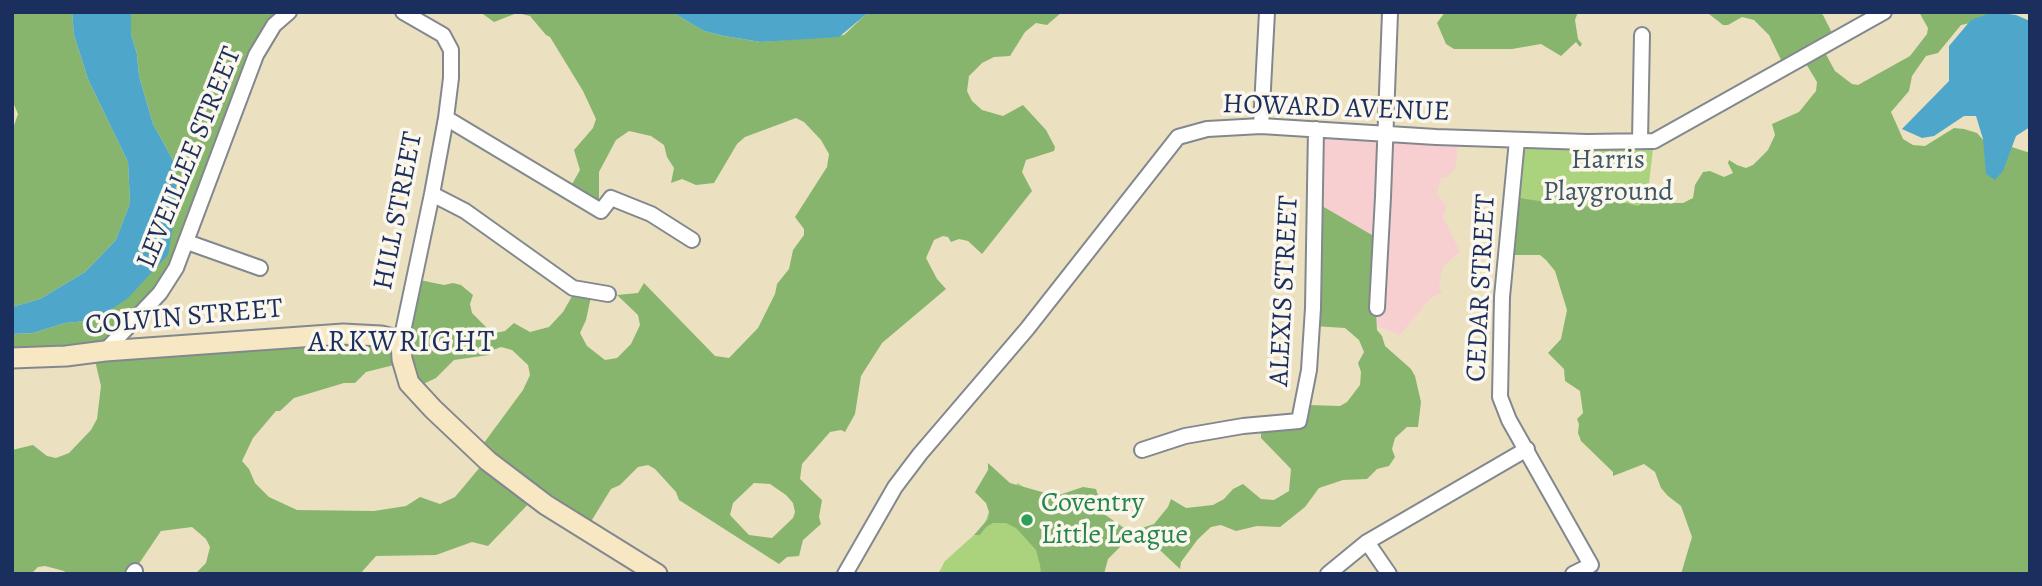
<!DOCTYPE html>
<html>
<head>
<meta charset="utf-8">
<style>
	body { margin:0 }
	#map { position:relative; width:2042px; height:586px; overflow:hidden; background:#ebe1c0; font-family:Alegreya,serif }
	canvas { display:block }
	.frame { position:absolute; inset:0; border:14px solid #1b2f5e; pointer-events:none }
</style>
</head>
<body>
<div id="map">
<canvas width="2042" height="586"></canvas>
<div class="frame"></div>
</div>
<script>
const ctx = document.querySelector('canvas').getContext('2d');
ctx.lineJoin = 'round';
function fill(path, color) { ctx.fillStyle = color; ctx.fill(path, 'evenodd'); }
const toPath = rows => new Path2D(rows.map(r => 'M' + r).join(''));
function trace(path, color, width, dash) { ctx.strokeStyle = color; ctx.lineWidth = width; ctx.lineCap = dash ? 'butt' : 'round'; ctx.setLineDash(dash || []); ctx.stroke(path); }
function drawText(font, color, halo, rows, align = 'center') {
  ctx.font = font + ' Alegreya,serif'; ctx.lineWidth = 7; ctx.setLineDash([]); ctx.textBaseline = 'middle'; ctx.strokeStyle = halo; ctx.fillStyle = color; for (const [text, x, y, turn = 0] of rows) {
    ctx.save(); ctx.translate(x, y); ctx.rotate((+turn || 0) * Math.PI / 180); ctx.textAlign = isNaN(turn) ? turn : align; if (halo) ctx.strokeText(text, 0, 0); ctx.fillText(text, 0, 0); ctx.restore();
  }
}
const built = toPath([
	[1316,129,1458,139,1456,168,1447,177,1441,178,1437,194,1447,207,1443,217,1460,252,1443,266,1439,287,1442,293,1431,298,1400,335,1377,326,1372,235,1317,203]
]);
const green = toPath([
	[1517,140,1654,141,1645,217,1510,208],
	[1018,483,1086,533,1090,574,938,574,945,561,974,535,980,535,991,507]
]);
const forest = toPath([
	[12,12,72,12,74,35,88,79,128,162,130,203,116,240,85,272,40,299,12,307,12,131,18,114,12,100],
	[131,12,287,12,272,25,175,269,110,344,398,339,415,279,444,285,453,283,461,285,473,295,470,304,472,313,487,328,495,333,505,331,514,323,530,332,549,327,563,312,575,291,592,292,586,320,580,333,587,346,605,360,617,358,631,344,640,325,638,315,617,295,638,293,644,283,715,356,729,358,758,328,775,294,777,284,789,269,793,250,804,235,804,229,795,217,827,167,829,154,821,140,804,122,796,118,745,137,737,144,714,183,696,185,682,179,671,183,674,168,667,157,664,145,651,136,629,131,616,140,599,172,599,202,567,193,580,170,574,150,593,128,596,119,583,91,550,37,546,35,530,16,517,13,494,22,480,12,672,12,704,31,724,36,761,42,844,35,864,16,871,12,1062,12,1047,25,1036,23,1025,32,1010,56,994,57,982,63,969,76,967,91,972,101,982,110,1003,116,1023,105,1046,130,1055,147,1054,151,1026,160,1022,172,1032,191,982,254,968,241,959,239,951,242,948,237,943,236,934,240,926,258,937,279,946,289,882,343,861,376,855,414,845,432,841,430,830,432,802,464,800,479,822,500,819,517,821,524,803,540,799,556,787,557,779,564,679,500,676,492,655,469,648,465,638,467,620,485,611,489,587,528,535,497,488,546,472,542,436,555,376,556,360,574,195,574,206,563,210,547,206,539,192,527,161,531,132,574,68,574,64,571,45,566,38,567,31,574,12,574,12,450,33,445,47,456,56,458,69,453,91,430,97,419,101,386,93,352,12,357,12,334,33,333,65,323,96,320,174,162,153,124,139,76,137,54,131,34],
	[501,347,512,350,528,365,530,375,523,390,478,451,486,460,455,497,440,504,420,497,406,506,374,511,297,510,269,497,255,483,249,469,242,461,253,438,276,411,280,411,294,398,344,383,355,383,366,372,402,363,417,387,436,378,454,360,489,355,493,350],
	[754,483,770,484,786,495,793,503,795,512,793,518,772,538,749,535,730,515,733,503],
	[1445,12,1578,12,1575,20,1578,39,1582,44,1580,47,1576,42,1561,56,1541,44,1512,49,1454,49,1446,44,1437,23],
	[1703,12,1819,12,1823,15,1834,37,1822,47,1835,71,1852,84,1858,85,1910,56,1927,34,1928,28,1919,12,1993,12,1976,22,1961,25,1938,53,1926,56,1912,76,1909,91,1891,112,1903,139,1913,145,1925,146,1954,128,1964,129,1977,133,1994,152,2012,147,2027,152,2030,151,2030,574,1681,574,1692,537,1681,506,1668,496,1661,488,1655,472,1644,464,1613,476,1613,472,1581,441,1578,433,1579,424,1577,419,1583,413,1580,391,1565,381,1564,369,1548,353,1561,339,1567,310,1555,271,1546,260,1540,255,1508,255,1512,197,1553,203,1573,201,1588,207,1615,200,1638,206,1652,195,1666,203,1683,203,1693,198,1695,185,1703,172,1710,171,1724,177,1733,173,1728,163,1729,160,1737,165,1746,168,1753,165,1768,150,1775,135,1772,124,1799,112,1816,91,1817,82,1802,57,1783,64,1769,35,1754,20,1742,17,1728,25,1723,25,1709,14],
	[1317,203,1372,235,1380,235,1376,312,1377,330,1382,336,1385,346,1411,369,1415,376,1421,402,1418,427,1407,427,1395,438,1392,449,1395,457,1389,466,1377,469,1367,479,1343,480,1319,488,1305,507,1280,527,1257,526,1236,531,1221,525,1211,527,1198,539,1181,562,1180,569,1147,538,1138,535,1131,536,1108,559,1104,574,1041,574,1040,565,1036,550,1016,528,1006,523,993,523,986,527,980,535,974,535,988,519,989,512,986,503,975,492,988,470,988,463,1010,483,1056,496,1083,487,1096,489,1104,514,1124,528,1136,530,1154,524,1168,507,1171,499,1186,508,1213,505,1224,499,1233,489,1243,484,1261,499,1274,500,1289,491,1291,469,1261,438,1261,427,1300,428,1305,427,1309,405,1340,406,1347,402,1360,385,1361,372,1358,363,1364,352,1359,340,1345,328,1313,326]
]);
const water = toPath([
	[72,12,131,12,131,34,137,54,139,76,153,124,174,162,177,203,168,255,128,298,96,320,65,323,33,333,12,334,12,307,40,299,85,272,116,240,130,203,128,162,88,79,74,35],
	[672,12,871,12,864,16,839,37,761,42,724,36,704,31],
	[1993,12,2016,15,2030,21,2030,127,2016,136,2003,171,1995,180,1986,174,1983,139,1976,116,1964,116,1934,136,1922,138,1902,129,1949,81,1949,46,1971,20]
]);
const street = toPath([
	[446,118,601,211,611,198,651,214,692,240],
	[1261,126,1267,12],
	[1517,140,1502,297,1500,397,1509,420,1591,565,1573,574],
	[1640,140,1642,35],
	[432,194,465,211,573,288,608,294],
	[187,242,260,268],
	[1377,308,1383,197,1390,13],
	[401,341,432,194,446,118,451,78,451,50,443,35,403,12],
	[105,351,160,293,176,268,256,55,274,25,289,12],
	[1142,450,1185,436,1243,426,1299,421,1309,370,1313,308,1316,129],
	[1367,542,1389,574],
	[133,574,135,571],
	[845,574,895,487,920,454,1027,329,1178,137,1207,129,1261,126,1436,137,1587,142,1654,141,1884,12],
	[1328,574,1367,542,1527,449]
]);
const secondary = toPath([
	[12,358,66,356,105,351,343,334,381,336,401,341,402,359,409,383,433,409,488,461,546,505,657,574]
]);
const markers = [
	[1027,520,7,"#2e9e5b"]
];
const streetNames = [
	["HOWARD AVENUE",1336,109,2],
	["LEVEILLEE STREET",190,158,-68],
	["HILL STREET",399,211,-79],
	["CEDAR STREET",1482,288,-87],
	["ALEXIS STREET",1285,291,-87],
	["COLVIN STREET",184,318,-5]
];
const parkNames = [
	["Harris",1608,161],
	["Playground",1608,193]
];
const leisureNames = [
	["Coventry",1041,504],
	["Little League",1041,536]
];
const neighbourhoodNames = [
	["ARKWRIGHT",402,344]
];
fill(built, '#f7cfd1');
fill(green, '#abd37e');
fill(forest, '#88b56d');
fill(water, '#4ea7cb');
trace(street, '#83888f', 18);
trace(secondary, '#83888f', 23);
trace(street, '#fff', 14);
trace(secondary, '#f7e8c3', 19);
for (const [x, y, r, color] of markers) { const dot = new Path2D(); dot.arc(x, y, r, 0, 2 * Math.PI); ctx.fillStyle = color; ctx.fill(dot); trace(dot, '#fbf7ec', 2.5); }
drawText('28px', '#1b2f5e', '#fbf7ec', streetNames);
drawText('28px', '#3f5866', '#fbf7ec', parkNames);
drawText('28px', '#27864d', '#fbf7ec', leisureNames, 'left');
ctx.letterSpacing = '2px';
drawText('30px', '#1b2f5e', '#fbf7ec', neighbourhoodNames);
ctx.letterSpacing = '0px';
</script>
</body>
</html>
